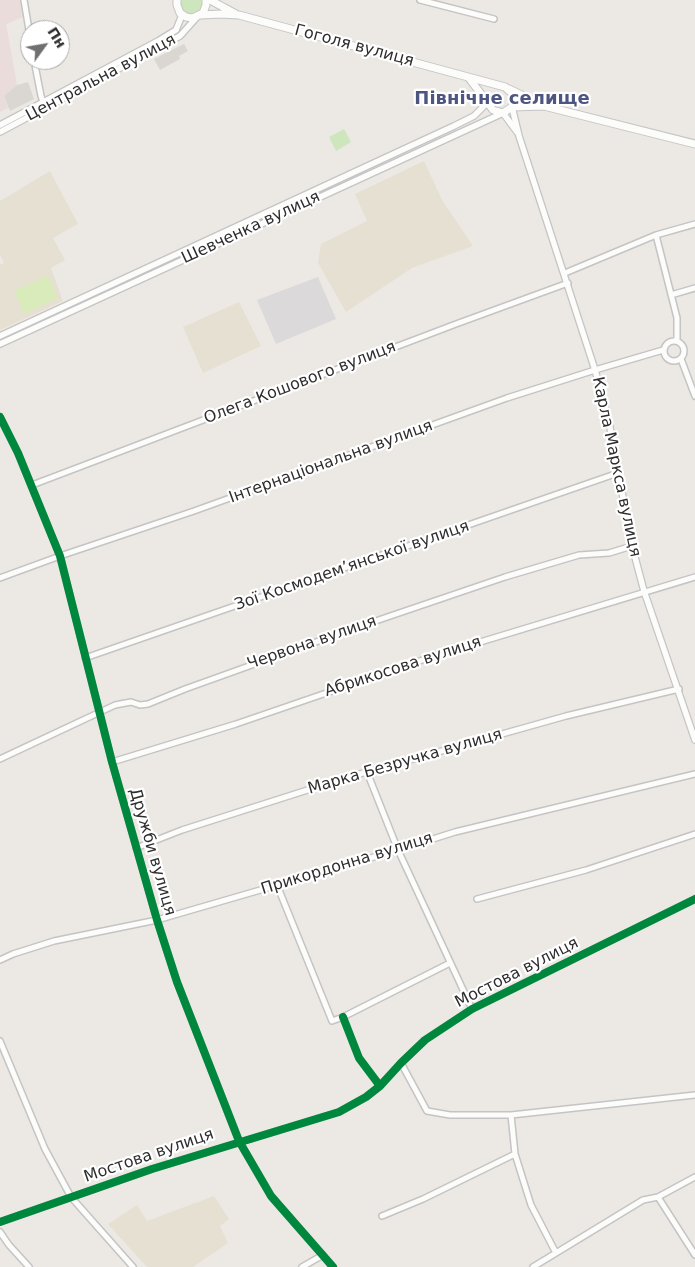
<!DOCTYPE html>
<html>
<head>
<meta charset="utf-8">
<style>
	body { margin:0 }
	#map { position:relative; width:695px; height:1267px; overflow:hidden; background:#ece8e4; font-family:"DejaVu Sans",sans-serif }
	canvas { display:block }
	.north { position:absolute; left:20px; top:20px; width:50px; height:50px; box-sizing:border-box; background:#fff; border:1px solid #ababab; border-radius:50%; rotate:58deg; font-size:14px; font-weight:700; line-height:20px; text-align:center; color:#2e2e2e }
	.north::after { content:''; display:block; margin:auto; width:18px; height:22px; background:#706f6e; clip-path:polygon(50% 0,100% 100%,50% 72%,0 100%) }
</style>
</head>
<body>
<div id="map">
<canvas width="695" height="1267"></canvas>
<div class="north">Пн</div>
</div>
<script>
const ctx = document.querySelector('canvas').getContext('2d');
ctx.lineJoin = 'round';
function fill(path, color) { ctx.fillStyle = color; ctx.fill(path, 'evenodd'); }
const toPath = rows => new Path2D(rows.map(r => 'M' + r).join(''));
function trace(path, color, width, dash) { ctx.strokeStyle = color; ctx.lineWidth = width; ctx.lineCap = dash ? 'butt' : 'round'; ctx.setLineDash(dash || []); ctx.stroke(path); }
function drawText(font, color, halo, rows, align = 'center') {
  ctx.font = font + ' "DejaVu Sans",sans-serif'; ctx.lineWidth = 4.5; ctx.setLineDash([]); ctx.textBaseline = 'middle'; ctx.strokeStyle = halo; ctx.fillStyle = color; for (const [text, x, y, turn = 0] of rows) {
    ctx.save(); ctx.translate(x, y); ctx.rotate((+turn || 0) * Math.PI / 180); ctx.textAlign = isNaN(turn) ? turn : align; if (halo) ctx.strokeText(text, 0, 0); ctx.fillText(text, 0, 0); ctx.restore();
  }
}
const industrial = toPath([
	[318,277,336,319,276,344,257,300]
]);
const education = toPath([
	[424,161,442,200,473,246,412,268,346,312,318,263,321,244,367,221,355,194],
	[50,171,78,224,53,238,65,260,51,268,63,301,0,330,0,265,4,263,0,255,0,201],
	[239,302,261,346,203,373,183,327],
	[214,1196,229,1219,220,1226,228,1243,193,1267,147,1267,108,1224,137,1205,147,1221]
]);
const medical = toPath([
	[0,0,21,0,23,17,6,24,17,85,4,96,8,108,0,112]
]);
const green = toPath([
	[180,0,202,0,203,5,201,10,191,15,183,12,180,6],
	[344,129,351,142,336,151,329,137]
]);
const pitch = toPath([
	[48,275,58,298,24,314,14,291]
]);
const plaza = toPath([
	[184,44,188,51,179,56,180,59,160,70,154,59],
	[28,82,34,99,10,111,4,96,17,85]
]);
const minor = toPath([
	[24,0,30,36],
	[420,0,494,19],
	[34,60,41,96,43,102],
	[656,235,677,318,677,341],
	[565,273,656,235,695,224],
	[671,295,695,288],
	'664 351a10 10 0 1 1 20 0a10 10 0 1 1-20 0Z',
	[681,359,695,396],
	[32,485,456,324,568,283],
	[0,578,60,556,194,511,507,398,595,370,663,350],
	[85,658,618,473],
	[0,759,115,705,131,702,140,705,148,704,185,689,355,628,505,577,579,555,609,553,632,546],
	[112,762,236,724,434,656,695,577],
	[367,772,398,850,472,1009],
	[136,848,182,830,342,779,566,716,679,689],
	[277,885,332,1021,343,1017,450,963],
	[477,899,586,870,695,834],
	[0,960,13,954,54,941,157,920,398,850,455,832,695,774],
	[0,1041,45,1149,71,1197,133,1267],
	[401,1063,427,1111,450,1115,511,1115,695,1095],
	[511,1115,515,1154,531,1205,556,1253],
	[658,1197,695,1255],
	[382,1216,423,1199,515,1154],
	[0,1232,9,1245,29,1267],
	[302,1267,323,1255],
	[533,1267,643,1200,658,1197,695,1177]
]);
const tertiary = toPath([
	[512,107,519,136,595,370,609,422,632,546,644,591,695,740],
	[0,125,158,41,176,30,182,15],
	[0,132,180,36,197,17],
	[0,336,454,126,474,116,488,102],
	[0,344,503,113,517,132],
	[0,417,18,453,60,556,112,762,157,920,177,982,239,1141,271,1196,333,1267],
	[0,1222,152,1169,339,1112,366,1097,380,1086,401,1063,425,1040,472,1009,695,899]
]);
const secondary = toPath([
	[177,0,177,5,180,13,186,17,193,18,203,13,206,5,206,0],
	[210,0,236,14],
	[201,15,221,14,239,15,505,87,513,94,514,101,512,107,503,113,493,110,469,78],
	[509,89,544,106,695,144],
	[512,107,544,106]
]);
const cycleway = toPath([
	[0,417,18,453,60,556,112,762,157,920,177,982,239,1141,271,1196,333,1267],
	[343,1017,359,1058,380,1086],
	[0,1222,152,1169,339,1112,366,1097,380,1086,401,1063,425,1040,472,1009,695,899]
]);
const streetNames = [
	["Гоголя вулиця",354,46,15],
	["Центральна вулиця",101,78,-28],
	["Шевченка вулиця",251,228,-25],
	["Олега Кошового вулиця",300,383,-21],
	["Інтернаціональна вулиця",331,462,-20],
	["Карла Маркса вулиця",616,467,78],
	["Зої Космодем’янської вулиця",352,566,-19],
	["Червона вулиця",312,643,-19],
	["Абрикосова вулиця",403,667,-18],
	["Марка Безручка вулиця",405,762,-16],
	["Дружби вулиця",152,852,74],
	["Прикордонна вулиця",347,864,-17],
	["Мостова вулиця",517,973,-27],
	["Мостова вулиця",149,1156,-19]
];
const neighbourhoodNames = [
	["Північне селище",502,99]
];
fill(industrial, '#dcd9db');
fill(education, '#e6e0d3');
fill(medical, '#e9dcdb');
fill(green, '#cee6be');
fill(pitch, '#d9eabb');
fill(plaza, '#dad6d2');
trace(minor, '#c5c4c5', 8);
trace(tertiary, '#c5c4c5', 8);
trace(secondary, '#c5c4c5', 9);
trace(minor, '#fcfcfb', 5);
trace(tertiary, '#fcfcfb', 5.5);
trace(secondary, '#fcfcfb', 7);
trace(cycleway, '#00873e', 8);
drawText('16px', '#2e2e2e', '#fff', streetNames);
drawText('bold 18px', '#4d5680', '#fff', neighbourhoodNames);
</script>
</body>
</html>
